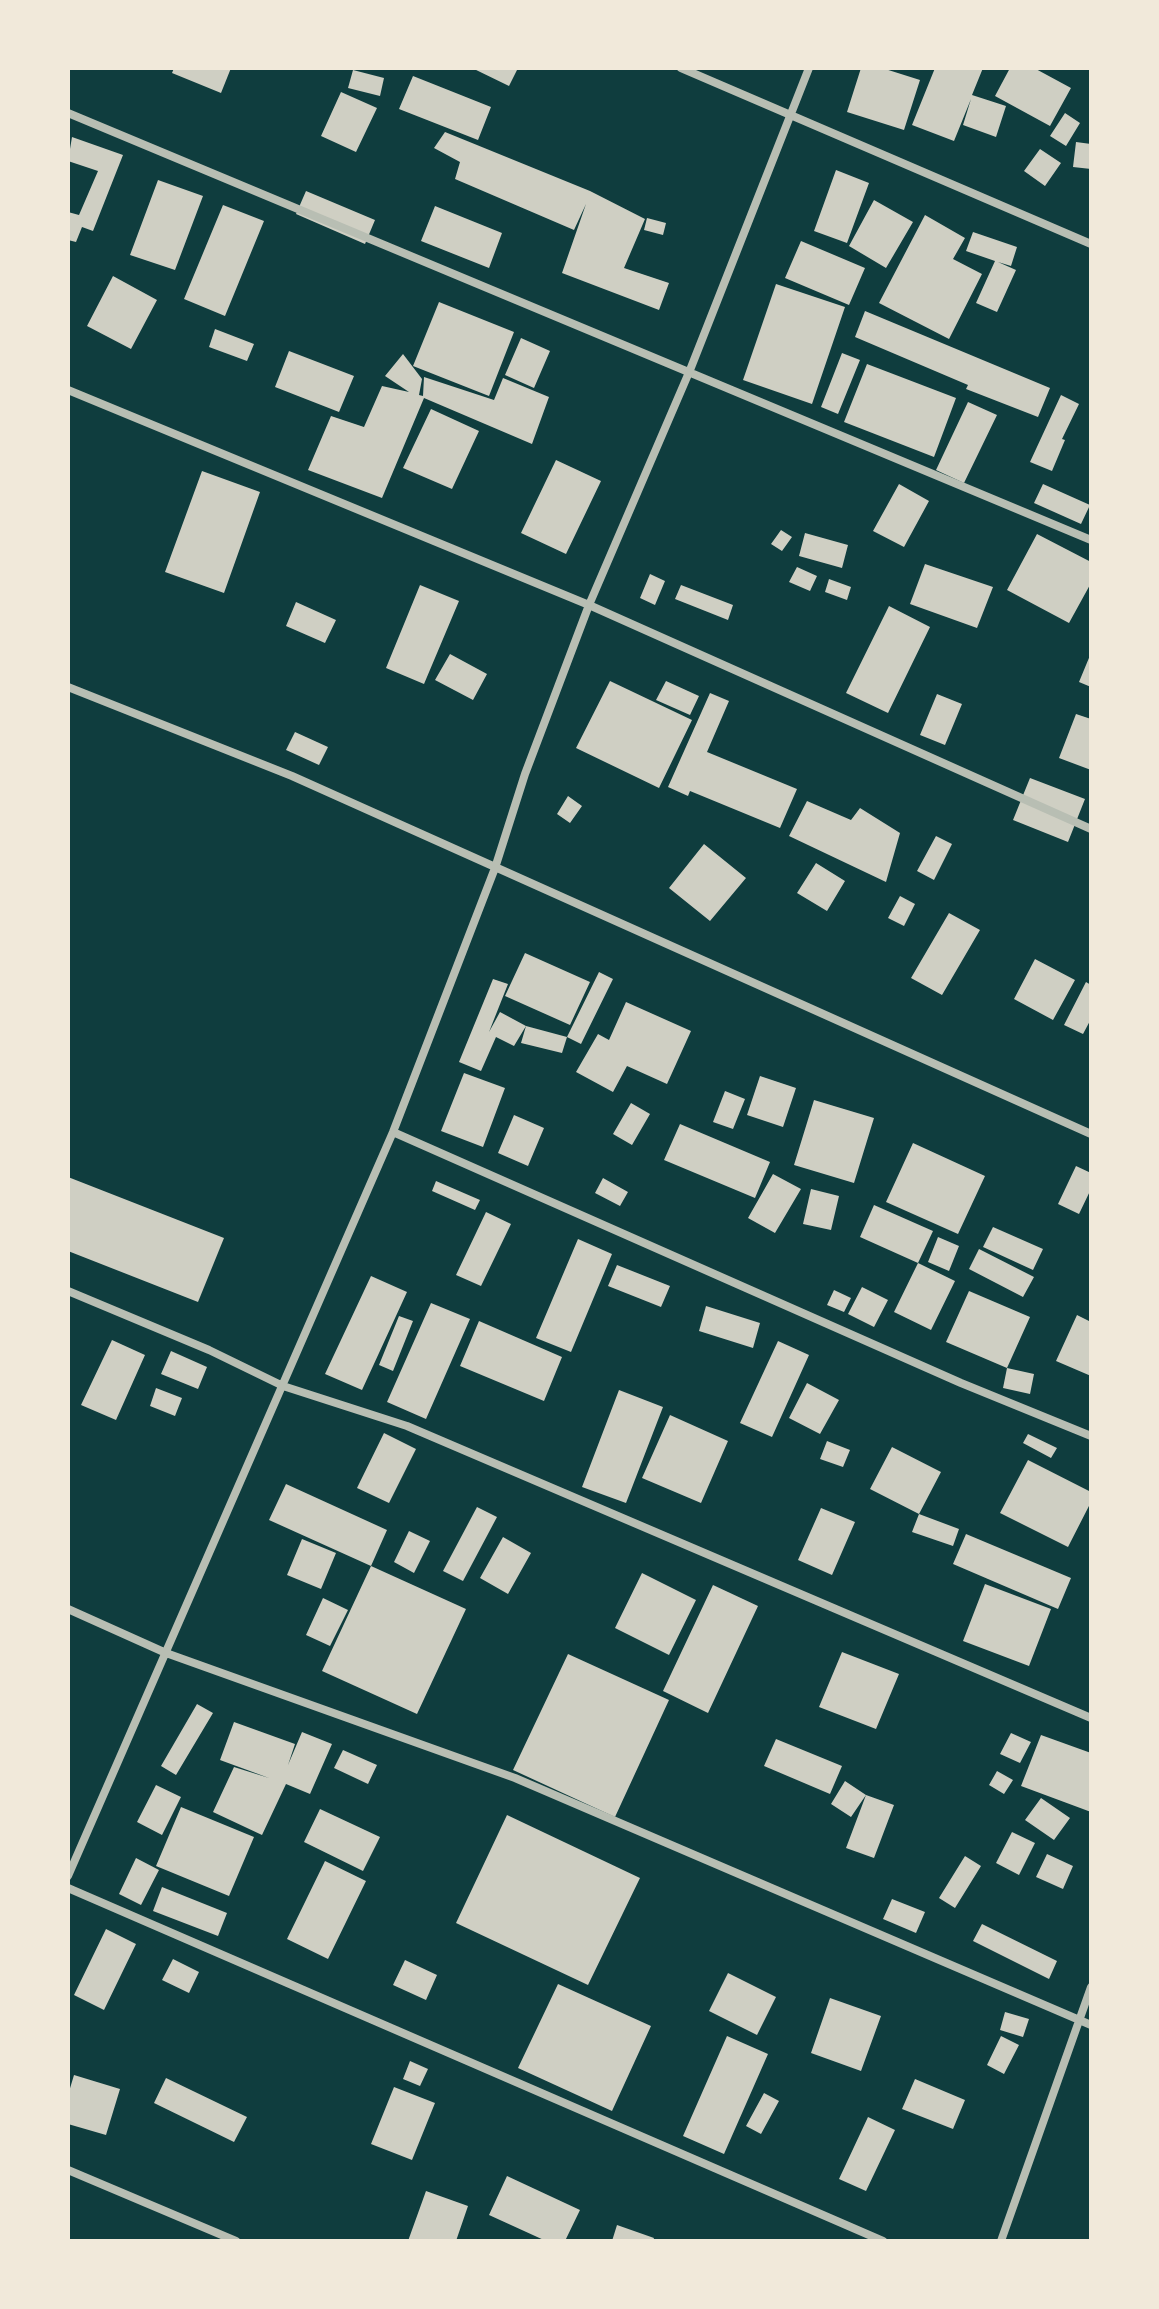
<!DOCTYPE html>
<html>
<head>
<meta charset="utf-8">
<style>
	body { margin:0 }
	#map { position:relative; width:1159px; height:2309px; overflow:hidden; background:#0f3d3e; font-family:"Asap Condensed",sans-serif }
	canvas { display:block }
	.frame { position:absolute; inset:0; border:70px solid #f1e9da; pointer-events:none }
</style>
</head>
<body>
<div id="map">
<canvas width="1159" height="2309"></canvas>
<div class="frame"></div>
</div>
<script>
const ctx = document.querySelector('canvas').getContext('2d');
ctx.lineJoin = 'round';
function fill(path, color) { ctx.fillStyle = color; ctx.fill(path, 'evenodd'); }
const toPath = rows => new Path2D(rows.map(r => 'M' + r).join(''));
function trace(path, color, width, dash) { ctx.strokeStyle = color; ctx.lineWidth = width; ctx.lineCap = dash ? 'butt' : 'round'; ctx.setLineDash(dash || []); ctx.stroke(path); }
const building = toPath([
	[174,68,231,68,221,93,172,73],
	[472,68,518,68,509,86],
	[861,68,882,68,920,80,904,130,847,112],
	[935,68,983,68,972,95,1006,106,996,137,963,125,971,99,954,141,912,125],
	[1010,68,1034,68,1071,88,1050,126,995,96],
	[353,70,384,78,380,96,348,88],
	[413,76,491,107,478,140,399,109],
	[341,92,377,108,356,152,321,136],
	[1065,113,1080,123,1066,146,1050,136],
	[445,132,590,191,645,219,624,268,669,283,659,310,562,273,586,204,574,230,455,179,460,162,434,148],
	[72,137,123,155,93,231,82,227,76,242,68,240,68,212,79,215,98,171,68,161],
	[1076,142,1091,144,1091,169,1073,167],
	[1040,149,1061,163,1045,186,1024,171],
	[836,170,869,183,847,243,814,231],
	[158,180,203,196,175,270,130,255],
	[306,191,375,220,365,244,296,214],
	[874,200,913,222,886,268,849,246],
	[223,205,264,221,225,316,184,299],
	[435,206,502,233,489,268,421,241],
	[925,215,965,238,953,259,982,274,949,339,879,303],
	[647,218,666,223,663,235,644,230],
	[973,232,1017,247,1011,266,998,262,1016,270,997,312,976,303,995,261,966,251],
	[801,241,865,268,849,305,785,278],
	[113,276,157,300,131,349,87,326],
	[776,284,845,307,812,404,743,380],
	[439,302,514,332,489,396,413,366],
	[865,311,1050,388,1038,417,966,389,968,385,855,337],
	[215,329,254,344,247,361,209,347],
	[521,338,550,351,534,388,505,375],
	[289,351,354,376,339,412,275,387],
	[842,353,860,360,838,414,821,407],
	[403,354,422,379,419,395,423,396,424,377,494,400,503,378,549,397,532,444,424,398,382,498,308,470,331,416,364,427,382,386,409,392,385,376],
	[867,364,956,398,934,457,844,422],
	[1061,395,1079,404,1062,439,1065,440,1052,471,1030,462],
	[968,402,997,415,964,483,936,470],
	[431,409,479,431,452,489,403,468],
	[556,460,601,481,566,554,521,533],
	[202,471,260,492,224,593,165,572],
	[899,484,929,501,904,547,873,531],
	[1043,484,1090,505,1081,524,1034,503],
	[781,530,792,537,782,551,771,544],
	[805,533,848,545,842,568,799,556],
	[1037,534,1091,562,1091,583,1069,623,1007,590],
	[925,564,993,587,977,628,910,604],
	[797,567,817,576,810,591,789,582],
	[650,574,665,581,655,605,640,598],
	[829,579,851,587,847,600,825,592],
	[420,585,459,601,424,684,386,668],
	[681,585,733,605,728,620,675,599],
	[296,602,336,620,325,643,286,626],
	[889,606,930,627,888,713,846,693],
	[1091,653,1091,687,1079,682],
	[450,654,487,674,473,700,435,680],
	[610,681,692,720,659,788,576,748],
	[666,681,699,696,690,715,656,700],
	[710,693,729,701,707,752,797,789,780,828,690,791,688,796,668,787],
	[937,694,962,704,945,745,920,735],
	[1076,714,1091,719,1091,770,1059,758],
	[295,732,328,747,319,765,286,750],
	[1030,778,1085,799,1068,842,1013,820],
	[568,796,582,806,570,823,557,814],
	[807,801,851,820,860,808,900,833,886,882,789,836],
	[936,836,952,844,934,880,917,871],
	[704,844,746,878,710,921,669,888],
	[816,863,845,881,827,911,797,893],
	[900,896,915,904,904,926,888,918],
	[949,913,980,930,942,995,911,978],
	[525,953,590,982,570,1025,505,996],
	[1035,959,1075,980,1053,1020,1014,999],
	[599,972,613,979,581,1044,567,1037],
	[493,979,508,984,489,1032,500,1012,526,1026,514,1046,496,1037,481,1071,459,1062],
	[1086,982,1091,985,1091,1019,1083,1034,1064,1025],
	[626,1002,691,1031,667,1084,627,1066,613,1092,576,1072,598,1034,609,1040],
	[526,1026,567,1037,562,1053,521,1043],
	[464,1073,505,1088,483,1147,441,1131],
	[760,1076,796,1088,783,1127,747,1115],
	[725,1091,745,1099,733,1129,713,1122],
	[814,1100,874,1118,854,1183,794,1165],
	[631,1103,650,1114,632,1145,613,1134],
	[514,1115,544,1128,528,1166,498,1153],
	[680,1124,770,1162,755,1198,664,1160],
	[913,1143,985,1176,958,1234,886,1202],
	[1076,1166,1091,1173,1091,1189,1079,1214,1058,1204],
	[773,1174,801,1189,775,1233,748,1218],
	[68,1177,224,1238,198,1302,68,1251],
	[603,1178,628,1192,620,1206,595,1193],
	[436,1181,480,1200,475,1210,432,1191],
	[811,1189,839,1196,831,1230,803,1224],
	[874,1205,933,1231,918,1263,955,1281,931,1330,894,1312,918,1263,860,1237],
	[486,1212,511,1224,481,1286,456,1275],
	[993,1227,1043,1249,1033,1270,983,1247],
	[938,1237,959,1246,949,1271,928,1262],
	[578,1239,612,1254,571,1352,536,1338],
	[979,1249,1034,1277,1023,1297,969,1269],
	[617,1265,670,1286,661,1307,608,1286],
	[371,1276,407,1292,362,1390,325,1374],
	[862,1287,888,1300,874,1327,848,1314],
	[834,1290,851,1298,844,1312,827,1305],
	[969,1291,1030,1317,1007,1368,1034,1374,1030,1394,1003,1388,1007,1368,946,1342],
	[431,1303,470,1319,426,1419,387,1402],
	[706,1306,760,1323,753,1348,699,1331],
	[1077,1315,1091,1322,1091,1376,1056,1361],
	[399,1316,413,1321,393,1371,379,1365],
	[479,1321,562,1357,544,1401,460,1366],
	[112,1340,145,1355,116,1420,81,1405],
	[778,1341,809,1355,772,1437,740,1423],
	[171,1351,207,1367,198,1389,161,1374],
	[807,1383,839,1400,820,1434,789,1418],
	[156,1388,182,1398,175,1416,150,1406],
	[619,1390,663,1407,626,1503,582,1487],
	[670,1415,728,1441,701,1503,642,1478],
	[384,1433,416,1449,389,1503,357,1488],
	[1028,1434,1057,1448,1051,1458,1023,1443],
	[827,1441,850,1450,843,1467,820,1459],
	[892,1447,941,1472,919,1514,870,1489],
	[1028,1460,1091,1492,1091,1502,1068,1547,1000,1513],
	[286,1484,387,1530,371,1566,269,1520],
	[477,1507,497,1517,463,1581,443,1571],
	[821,1508,855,1522,832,1575,798,1560],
	[919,1514,959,1529,953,1546,912,1532],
	[409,1531,430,1541,414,1573,394,1562],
	[966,1534,1071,1578,1058,1609,953,1564],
	[503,1537,531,1553,508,1594,480,1578],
	[302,1539,336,1553,321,1589,287,1575],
	[371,1566,466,1609,417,1714,322,1671],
	[642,1573,696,1600,669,1655,615,1628],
	[985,1584,1051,1609,1029,1666,963,1641],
	[713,1585,758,1606,708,1713,663,1691],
	[323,1598,348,1610,330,1646,306,1635],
	[842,1652,899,1674,876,1729,819,1707],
	[568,1654,669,1700,615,1817,513,1770],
	[197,1704,213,1713,176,1775,161,1766],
	[234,1722,295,1744,288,1765,302,1732,332,1744,310,1794,286,1784,262,1835,213,1812,234,1767,269,1778,220,1760],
	[1011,1733,1031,1742,1020,1763,1000,1754],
	[1041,1735,1091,1753,1091,1812,1021,1786],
	[776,1739,842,1766,830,1794,764,1766],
	[343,1750,377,1765,368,1784,334,1768],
	[997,1771,1013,1780,1004,1794,989,1785],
	[845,1781,866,1795,851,1817,831,1804],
	[156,1785,181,1797,162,1835,137,1822],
	[866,1795,894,1805,874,1858,846,1848],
	[1041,1798,1070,1818,1054,1840,1025,1820],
	[181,1807,254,1837,229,1896,156,1866],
	[320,1809,380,1837,363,1871,304,1842],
	[507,1815,640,1878,588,1985,456,1923],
	[1012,1832,1035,1843,1019,1875,996,1863],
	[1047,1854,1073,1866,1063,1889,1036,1877],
	[965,1856,981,1866,955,1908,939,1898],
	[136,1858,159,1870,141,1905,119,1894],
	[325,1861,366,1881,328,1959,287,1939],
	[162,1887,227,1913,218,1936,153,1911],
	[892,1899,925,1912,916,1933,883,1919],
	[982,1924,1057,1961,1049,1979,973,1941],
	[106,1929,136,1944,104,2010,74,1995],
	[173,1959,199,1972,189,1993,162,1980],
	[405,1960,437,1975,426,2000,393,1985],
	[728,1973,776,1997,757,2035,709,2011],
	[558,1984,651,2026,612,2111,518,2068],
	[830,1998,881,2016,861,2071,811,2053],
	[1005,2012,1029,2019,1023,2037,1000,2030],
	[727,2036,768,2054,724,2154,683,2136],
	[1001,2036,1019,2045,1004,2074,987,2065],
	[410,2061,428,2069,420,2086,403,2079],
	[74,2075,120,2089,106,2135,68,2124,68,2095],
	[166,2078,247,2117,234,2142,154,2103],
	[915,2079,965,2100,953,2129,902,2109],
	[394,2087,435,2103,412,2160,371,2144],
	[764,2093,779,2101,761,2134,746,2126],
	[868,2117,895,2130,866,2191,839,2179],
	[507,2176,580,2210,565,2241,546,2241,489,2215],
	[426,2191,468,2206,456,2241,408,2241],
	[617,2225,654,2238,653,2241,612,2241]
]);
const minor = toPath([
	[681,68,1091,244],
	[68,113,1091,540],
	[68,390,589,605,1091,829],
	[68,687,292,776,1091,1134],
	[393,1132,961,1383,1091,1436],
	[68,1291,209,1350,283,1386,407,1426,1091,1718],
	[68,1609,166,1653,515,1778,1091,2025],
	[68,1876,393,1132,495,868,525,774,589,605,690,370,809,68],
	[68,1888,883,2241],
	[68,2170,236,2241],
	[1001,2241,1091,1987]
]);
fill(building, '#cfcfc3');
trace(minor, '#b8beb3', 8);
</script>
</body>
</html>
